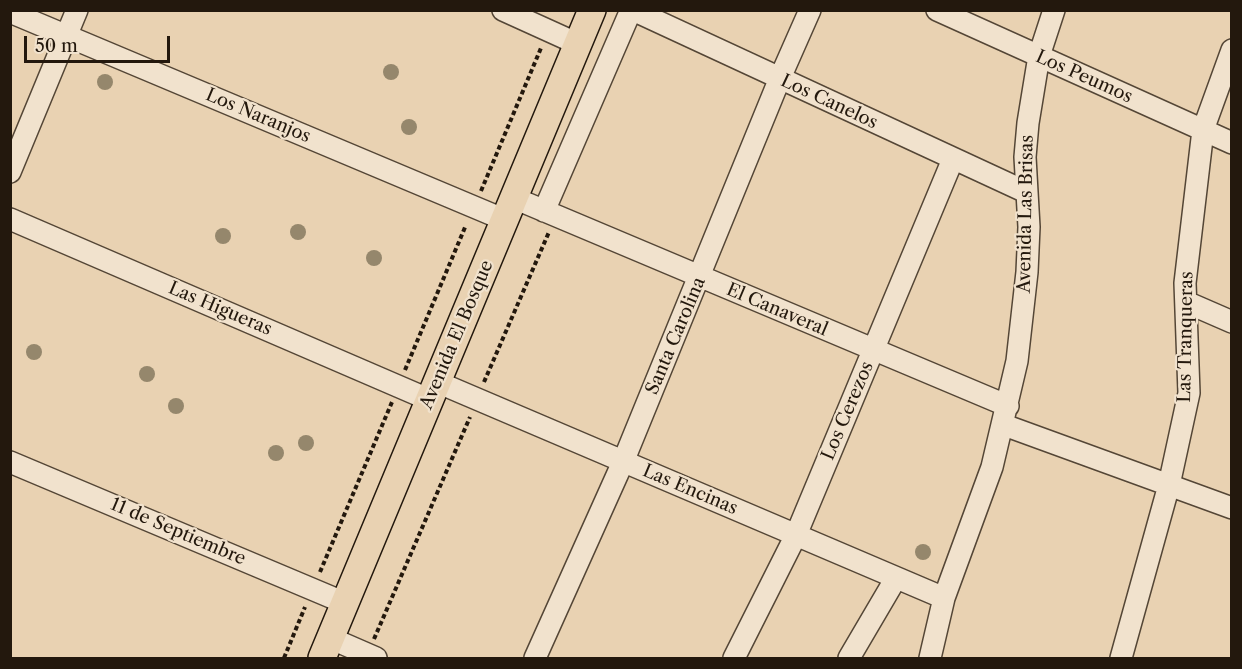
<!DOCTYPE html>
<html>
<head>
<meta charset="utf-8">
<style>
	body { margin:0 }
	#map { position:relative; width:1242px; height:669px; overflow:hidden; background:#e9d2b2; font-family:"Libre Caslon Text",serif }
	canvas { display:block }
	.frame { position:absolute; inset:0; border:12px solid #23180d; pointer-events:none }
	.scale { position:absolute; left:24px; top:36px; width:146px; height:27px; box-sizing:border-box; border:3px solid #23180d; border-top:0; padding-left:8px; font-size:18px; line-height:21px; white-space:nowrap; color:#23180d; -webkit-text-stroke:4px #f1e2cd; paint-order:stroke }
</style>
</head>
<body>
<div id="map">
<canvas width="1242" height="669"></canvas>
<div class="frame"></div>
<div class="scale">50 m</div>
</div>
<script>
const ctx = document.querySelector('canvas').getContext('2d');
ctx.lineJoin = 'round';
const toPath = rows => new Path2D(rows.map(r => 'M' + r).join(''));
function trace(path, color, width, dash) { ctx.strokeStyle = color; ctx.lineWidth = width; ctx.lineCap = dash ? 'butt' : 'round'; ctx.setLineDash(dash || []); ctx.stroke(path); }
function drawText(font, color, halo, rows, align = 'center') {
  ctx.font = font + ' "Libre Caslon Text",serif'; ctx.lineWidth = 4.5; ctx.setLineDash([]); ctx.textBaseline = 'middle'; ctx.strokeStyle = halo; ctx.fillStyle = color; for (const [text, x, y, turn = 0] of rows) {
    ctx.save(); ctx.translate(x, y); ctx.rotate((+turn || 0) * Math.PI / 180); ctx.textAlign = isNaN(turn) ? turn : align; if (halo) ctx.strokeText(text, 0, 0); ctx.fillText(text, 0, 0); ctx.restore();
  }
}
const path = toPath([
	[481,191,541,48],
	[405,370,466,225],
	[484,382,549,232],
	[320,572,392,402],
	[374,639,470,417],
	[284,658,305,607]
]);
const minor = toPath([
	[503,10,578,44],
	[633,10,1026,192],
	[937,10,1232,143],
	[10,12,505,220],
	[10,172,77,10],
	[514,198,1008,406],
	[544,211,631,10],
	[10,219,430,400],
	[1186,302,1232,322],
	[437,382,944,598],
	[1004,425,1232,508],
	[10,462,345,603],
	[330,638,376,658],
	[535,658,623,462,780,78,810,10],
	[734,658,796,535,953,159],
	[849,658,896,578],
	[930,658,944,598,992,467,1017,361,1027,272,1029,227,1025,157,1028,123,1039,56,1054,10],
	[1121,658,1169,485,1189,393,1185,283,1203,130,1232,50]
]);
const major = toPath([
	[322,658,592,10]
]);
const trees = [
	[391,72],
	[105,82],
	[409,127],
	[298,232],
	[223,236],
	[374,258],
	[34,352],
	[147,374],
	[176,406],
	[306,443],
	[276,453],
	[923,552]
];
const streetNames = [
	["Los Peumos",1084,77,24],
	["Los Canelos",829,102,25],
	["Los Naranjos",258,116,23],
	["Avenida Las Brisas",1026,214,-89],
	["Las Higueras",220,309,23],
	["El Canaveral",777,310,23],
	["Avenida El Bosque",457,335,-67],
	["Santa Carolina",676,336,-67],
	["Las Tranqueras",1186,337,-89],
	["Los Cerezos",848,411,-67],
	["Las Encinas",690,490,23],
	["11 de Septiembre",178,532,23]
];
trace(minor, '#544636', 24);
trace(major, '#23180d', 30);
trace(path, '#23180d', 4, [4.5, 3]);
trace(minor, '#f1e2cd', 21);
trace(major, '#e9d2b2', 27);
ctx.fillStyle = '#95876c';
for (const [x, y] of trees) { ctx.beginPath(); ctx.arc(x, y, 8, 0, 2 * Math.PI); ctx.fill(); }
drawText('18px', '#23180d', '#f1e2cd', streetNames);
</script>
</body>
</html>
